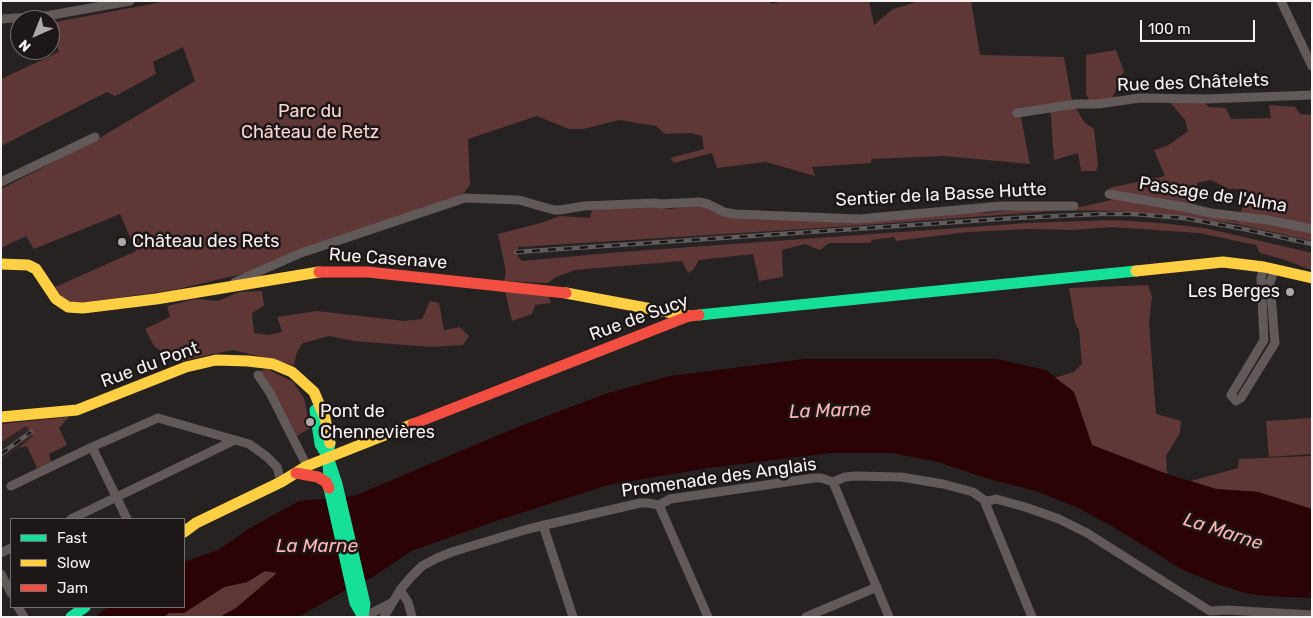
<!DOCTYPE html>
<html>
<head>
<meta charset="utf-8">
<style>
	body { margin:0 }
	#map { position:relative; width:1313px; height:618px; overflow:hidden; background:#262222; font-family:Rubik,sans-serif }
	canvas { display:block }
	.frame { position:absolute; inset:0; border:2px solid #f7f2f2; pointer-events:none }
	.legend { position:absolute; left:10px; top:518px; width:175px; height:90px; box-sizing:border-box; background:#1e1717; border:1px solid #756f6f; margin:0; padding:6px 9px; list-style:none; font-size:15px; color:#f7f2f2 }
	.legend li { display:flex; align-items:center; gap:10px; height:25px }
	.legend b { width:25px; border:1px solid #756f6f }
	.north { position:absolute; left:10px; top:10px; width:50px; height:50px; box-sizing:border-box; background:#1e1717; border:1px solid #756f6f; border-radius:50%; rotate:224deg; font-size:14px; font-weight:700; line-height:20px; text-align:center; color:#f7f2f2 }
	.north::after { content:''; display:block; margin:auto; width:18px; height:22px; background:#aea9a9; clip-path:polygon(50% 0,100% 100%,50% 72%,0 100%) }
	.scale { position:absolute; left:1140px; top:20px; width:115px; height:22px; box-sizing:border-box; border:2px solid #f7f2f2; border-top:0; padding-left:6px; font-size:15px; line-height:18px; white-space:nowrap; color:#f7f2f2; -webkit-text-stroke:4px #1e1717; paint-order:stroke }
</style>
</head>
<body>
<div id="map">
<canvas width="1313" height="618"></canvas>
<div class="frame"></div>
<ul class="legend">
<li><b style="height:6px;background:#16e098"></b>Fast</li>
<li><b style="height:6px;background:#ffcf43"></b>Slow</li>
<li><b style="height:6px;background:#f24e42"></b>Jam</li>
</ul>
<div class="north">N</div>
<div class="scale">100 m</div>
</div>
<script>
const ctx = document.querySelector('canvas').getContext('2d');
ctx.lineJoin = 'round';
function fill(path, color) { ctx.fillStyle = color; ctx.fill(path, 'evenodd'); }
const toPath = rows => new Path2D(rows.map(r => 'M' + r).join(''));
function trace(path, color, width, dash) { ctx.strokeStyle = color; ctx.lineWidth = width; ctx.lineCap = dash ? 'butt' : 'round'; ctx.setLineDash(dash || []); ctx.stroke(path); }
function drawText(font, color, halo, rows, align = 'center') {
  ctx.font = font + ' Rubik,sans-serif'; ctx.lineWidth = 5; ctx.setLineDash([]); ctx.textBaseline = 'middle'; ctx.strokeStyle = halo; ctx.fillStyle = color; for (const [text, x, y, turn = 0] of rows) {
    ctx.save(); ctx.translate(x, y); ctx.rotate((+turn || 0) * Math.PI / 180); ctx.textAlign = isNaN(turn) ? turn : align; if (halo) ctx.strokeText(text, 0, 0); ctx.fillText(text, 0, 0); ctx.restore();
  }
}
const built = toPath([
	[29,421,39,442,19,448,1,462,1,424]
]);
const green = toPath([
	[167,1,770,1,771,4,784,1,869,1,874,25,893,9,920,1,971,1,980,55,1064,57,1072,101,1084,122,1094,129,1098,165,1096,171,1081,171,1078,153,1054,160,1050,104,1019,108,1030,164,944,156,871,159,871,163,812,167,815,176,766,162,717,168,712,153,674,163,670,158,704,149,702,136,690,133,665,134,656,126,619,120,583,129,569,129,537,116,468,139,470,185,463,194,259,270,174,290,79,303,65,301,55,287,136,251,120,214,34,249,26,236,1,248,1,189,98,139,195,81,183,47,153,62,156,74,115,96,107,92,1,146,1,79,59,52,50,23],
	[1116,50,1124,71,1111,101,1091,103,1086,94,1086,55],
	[1168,100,1203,102,1209,107,1226,108,1231,119,1271,118,1269,105,1295,107,1300,114,1312,115,1312,241,1237,224,1185,217,1113,211,1067,210,851,226,518,247,518,257,522,261,621,252,1027,223,1113,220,1160,223,1205,228,1312,253,1312,270,1282,259,1260,253,1256,245,1199,233,1112,227,1072,230,1029,229,968,232,896,241,894,237,872,240,870,243,829,243,820,250,805,244,782,250,783,277,759,281,753,254,699,260,693,270,688,273,682,261,575,270,556,277,548,283,504,281,506,272,498,234,541,223,560,216,590,218,592,210,647,206,670,209,699,205,787,218,968,211,985,213,1014,210,1067,210,1111,200,1109,188,1165,176,1154,150,1167,146,1188,131,1185,120],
	[1211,180,1229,189,1246,189,1246,198,1237,222,1190,211,1197,202,1197,183],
	[1148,285,1152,297,1149,323,1156,414,1181,421,1180,433,1166,456,1167,474,1092,445,1074,392,1054,378,1074,372,1082,364,1079,330,1075,323,1069,288],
	[262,291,264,306,252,313,254,333,269,335,282,332,277,317,317,311,404,321,422,319,430,301,439,303,444,330,460,327,469,336,463,345,431,347,354,341,329,336,303,343,297,352,294,365,233,350,199,357,177,363,154,346,145,329,170,317,167,306,196,299,218,301,239,292],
	[505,291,548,295,551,303,535,305,532,314,512,321],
	[267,369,293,382,304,398,310,428,297,436,260,371],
	[69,417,59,428,67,445,49,454,51,462,37,468,27,446,19,448,33,436,26,426,1,442,1,424],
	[1312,418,1312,454,1269,457,1266,421],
	[1312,456,1312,509,1258,492,1216,489,1191,481,1238,468,1239,459],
	[265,571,278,573,236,608,220,617,164,617,169,613,184,613,224,587,247,582]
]);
const water = toPath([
	[805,359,996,359,1046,370,1074,392,1092,445,1167,474,1216,489,1258,492,1312,509,1312,598,1265,596,1245,593,1217,584,1181,569,1112,526,1076,507,1036,491,989,479,938,462,893,453,831,453,709,468,608,485,499,520,411,551,373,577,351,587,298,617,220,617,236,608,277,573,265,571,247,582,224,587,184,613,169,613,164,617,95,617,108,607,184,607,184,562,218,550,250,528,299,501,354,496,513,429,605,394,670,376]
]);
const street = toPath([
	[1281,1,1312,66],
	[1,19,46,16,130,1],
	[1017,113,1076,104,1098,104,1140,98,1205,99,1312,95],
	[1,182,95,137],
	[1109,194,1184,207,1211,213,1268,220,1312,229],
	[1264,267,1261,278,1264,340,1231,395,1236,401,1241,398,1275,343,1270,282,1275,269],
	[235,282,301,253,465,198,519,200,554,210,560,210,584,206,654,203,661,204,699,202,708,204,724,212,735,214,859,219,1001,206,1074,206],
	[258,375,270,393,307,466],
	[92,447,127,519],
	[833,482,889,617],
	[11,486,92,447,158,418,249,444,266,456,277,467,281,482],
	[984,500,1032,617],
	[659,505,708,617],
	[71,519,235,440],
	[543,525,573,617],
	[1,553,11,548],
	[1,574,11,593],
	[400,590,408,602,412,617],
	[18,607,24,617],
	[364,617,391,603],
	[384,617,400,590,411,577,422,566,437,558,452,552,528,529,640,503,648,503,659,505,670,499,814,478,821,478,833,482,845,477,855,476,901,477,943,484,973,492,984,500,989,501,996,499,1025,507,1059,519,1087,533,1210,611,1227,610,1312,615],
	[806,617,877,587]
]);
const fast = toPath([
	[699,315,1136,271],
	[315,410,320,444,328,457,337,484,365,604,363,617],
	[330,443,328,457,329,488,355,603,363,617],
	[71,617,85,607]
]);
const slow = toPath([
	[1,264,28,265,36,269,56,299,68,307,83,308,156,299,319,272],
	[1136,271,1223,262,1264,267,1312,278],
	[566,293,689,316],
	[1,417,77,410,186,367,216,360,248,361,273,364,292,372,314,392,325,418,330,443],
	[184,532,196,523,281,482,307,466,413,424]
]);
const jam = toPath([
	[319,272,368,272,566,293],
	[413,424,689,316,699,315],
	[296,473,318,477,326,482,329,488]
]);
const rail = toPath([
	[516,252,1015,218,1100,214,1134,214,1184,218,1244,229,1312,244],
	[1,454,31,432]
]);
const markers = [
	[122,242,5,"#aea9a9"],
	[1290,292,5,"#aea9a9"],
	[310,422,5,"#aea9a9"]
];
const streetNames = [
	["Rue des Châtelets",1193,83,-2],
	["Sentier de la Basse Hutte",941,195,-3],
	["Passage de l'Alma",1213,195,9],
	["Rue Casenave",388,259,4],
	["Rue de Sucy",639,318,-20],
	["Rue du Pont",150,365,-20],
	["Promenade des Anglais",719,478,-8]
];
const parkNames = [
	["Parc du",310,112],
	["Château de Retz",310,133]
];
const poiNames = [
	["Château des Rets",132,242],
	["Les Berges",1280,292,"right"],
	["Pont de",320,412],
	["Chennevières",320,433]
];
const waterNames = [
	["La Marne",830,411,-2],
	["La Marne",1223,532,18],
	["La Marne",317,547]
];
fill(built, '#322525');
fill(green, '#603737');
fill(water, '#2b0307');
trace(street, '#625959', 9);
trace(fast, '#16e098', 11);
trace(slow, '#ffcf43', 11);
trace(jam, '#f24e42', 11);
trace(rail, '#615c5c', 4.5);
trace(rail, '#1e1717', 2.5, [8]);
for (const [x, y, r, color] of markers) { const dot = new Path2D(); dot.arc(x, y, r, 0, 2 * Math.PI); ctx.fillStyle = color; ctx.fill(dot); trace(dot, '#1e1717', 2); }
drawText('18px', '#f7f2f2', '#1e1717', streetNames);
drawText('18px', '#fbd5d4', '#1e1717', parkNames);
drawText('18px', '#f7f2f2', '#1e1717', poiNames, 'left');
drawText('italic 19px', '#feb5b4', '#1e1717', waterNames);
</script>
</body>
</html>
